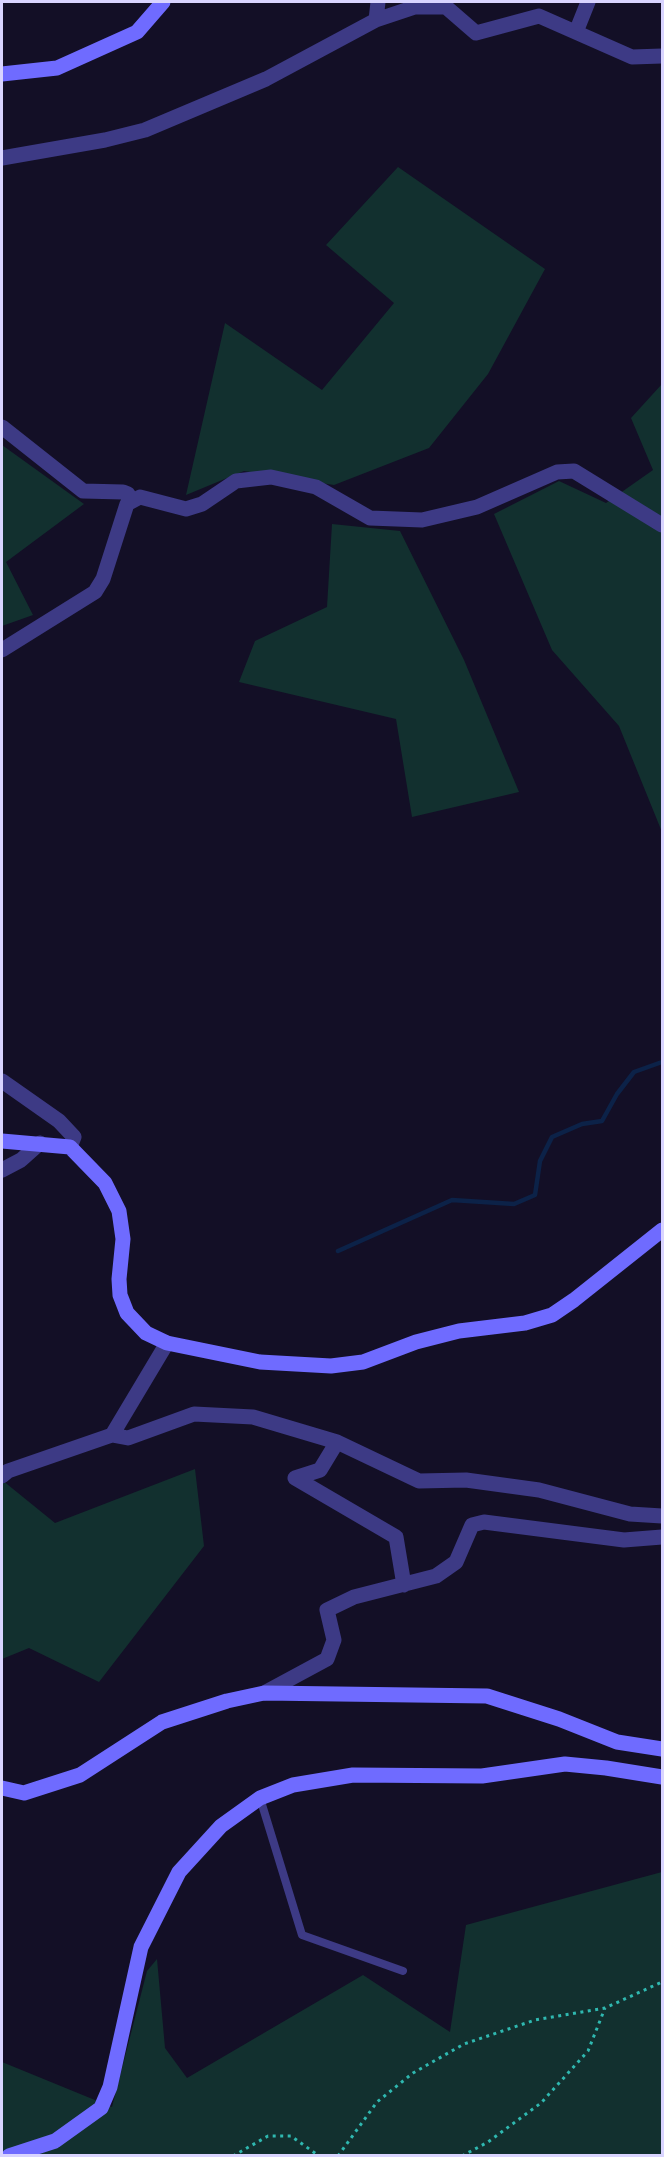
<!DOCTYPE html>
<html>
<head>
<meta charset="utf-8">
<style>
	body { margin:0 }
	#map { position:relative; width:664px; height:2157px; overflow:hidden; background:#130f26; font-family:Quicksand,sans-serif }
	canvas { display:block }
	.frame { position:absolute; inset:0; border:3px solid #d9d4ff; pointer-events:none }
</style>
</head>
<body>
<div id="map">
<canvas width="664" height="2157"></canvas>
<div class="frame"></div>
</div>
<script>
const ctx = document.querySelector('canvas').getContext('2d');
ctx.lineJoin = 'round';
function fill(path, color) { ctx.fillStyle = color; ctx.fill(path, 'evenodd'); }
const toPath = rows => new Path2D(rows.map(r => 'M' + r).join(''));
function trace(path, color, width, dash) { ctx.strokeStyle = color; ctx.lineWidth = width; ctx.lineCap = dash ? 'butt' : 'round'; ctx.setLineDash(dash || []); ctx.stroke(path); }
const green = toPath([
	[398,167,545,269,488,374,429,448,334,485,244,471,186,495,225,323,322,390,394,303,326,245],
	[662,384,662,832,619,726,552,650,494,514,559,481,606,503,653,470,631,418],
	[2,445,84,504,6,562,33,615,2,626],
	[332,524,400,531,464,660,519,792,412,817,396,719,239,682,255,641,327,607],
	[195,1469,204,1546,99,1682,29,1648,2,1659,2,1480,55,1523],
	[662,1872,662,2155,2,2155,2,2062,112,2107,147,1971,157,1959,165,2048,187,2078,363,1975,450,2032,466,1925]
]);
const stream = toPath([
	[338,1251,452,1200,514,1204,535,1195,540,1161,552,1137,582,1124,602,1121,617,1094,634,1072,662,1062]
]);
const path = toPath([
	[233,2156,268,2136,291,2136,319,2156],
	[338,2156,377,2102,413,2073,464,2044,535,2020,605,2008,662,1982],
	[462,2156,488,2142,541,2103,588,2051,605,2008]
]);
const lane = toPath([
	[260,1798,302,1935,403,1971]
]);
const street = toPath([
	[376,20,378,2],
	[576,32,588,2],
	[2,158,105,140,145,130,266,79,376,20,415,7,446,7,476,33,539,16,632,57,662,56],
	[2,427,83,491,123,492,128,494,131,500],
	[2,650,95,592,103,579,127,504,140,497,186,509,202,504,236,481,271,477,316,487,370,518,422,520,477,507,557,472,574,471,662,525],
	[2,1081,59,1121,74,1137,70,1147],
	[2,1170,21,1160,40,1143],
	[112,1435,128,1438,194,1414,253,1417,337,1442,419,1481,466,1480,539,1490,630,1514,662,1516],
	[337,1442,320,1470,295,1478,396,1537,404,1585],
	[2,1476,8,1471,112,1435,167,1343],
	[264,1693,327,1659,334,1640,327,1610,354,1597,436,1576,456,1562,472,1525,484,1522,624,1540,662,1537]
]);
const secondary = toPath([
	[2,74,57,68,137,32,163,2],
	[2,1141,70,1147,105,1183,119,1211,123,1239,119,1279,120,1295,127,1313,146,1333,167,1343,260,1362,331,1366,363,1362,416,1342,459,1331,525,1323,552,1315,574,1300,662,1230],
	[2,1788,24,1793,80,1775,162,1722,227,1701,264,1693,487,1696,559,1719,617,1742,662,1749],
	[9,2156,55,2141,101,2108,110,2087,141,1947,179,1872,221,1826,260,1798,293,1785,353,1775,482,1776,565,1764,606,1768,662,1777]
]);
fill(green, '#12302f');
trace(stream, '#0c2248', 4.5);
trace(path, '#2fb8b0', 3, [3, 4.5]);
trace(lane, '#3d3a85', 8);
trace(street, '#3d3a85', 15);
trace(secondary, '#6f6bff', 15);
</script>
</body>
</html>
